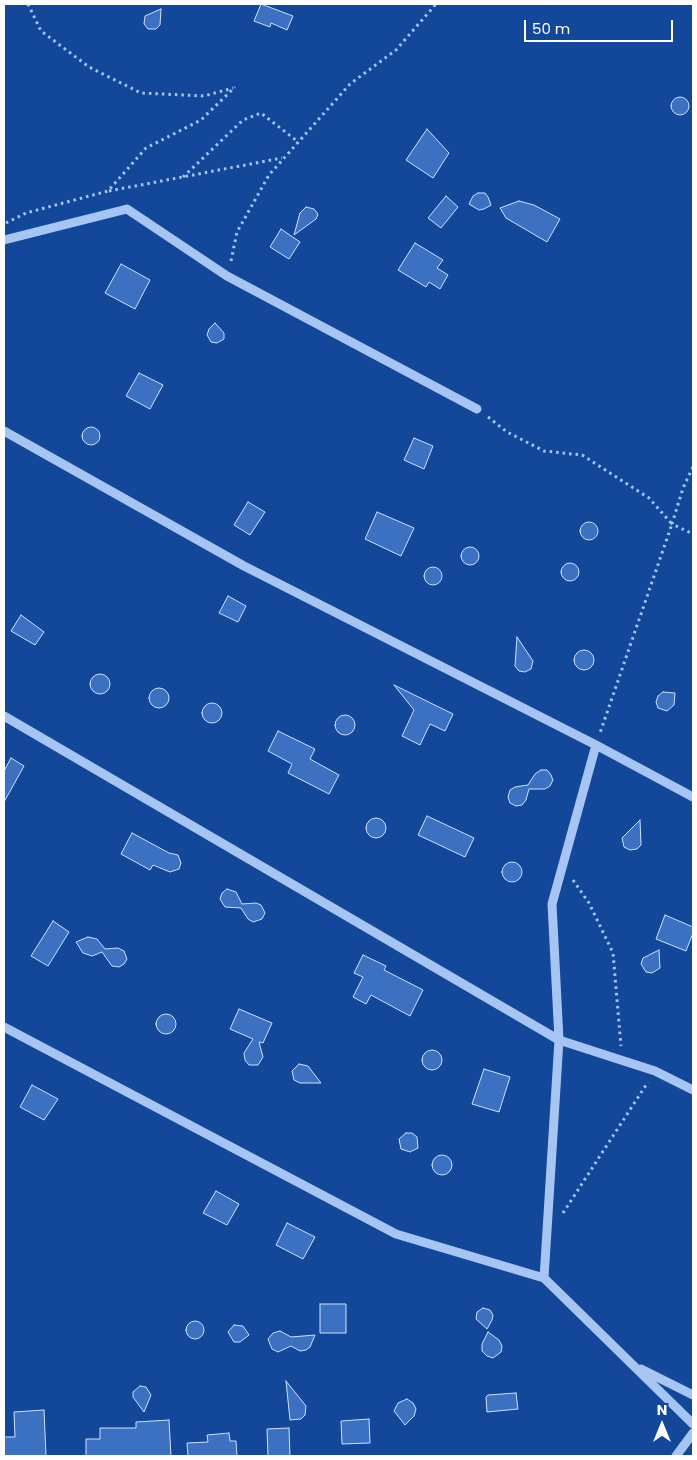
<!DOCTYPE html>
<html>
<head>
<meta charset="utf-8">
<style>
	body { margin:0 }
	#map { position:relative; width:697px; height:1460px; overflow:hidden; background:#134799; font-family:Poppins,sans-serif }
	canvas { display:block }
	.frame { position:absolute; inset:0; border:5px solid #fff; pointer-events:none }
	.north { position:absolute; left:637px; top:1400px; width:50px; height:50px; -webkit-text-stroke:4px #134799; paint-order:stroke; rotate:0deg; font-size:14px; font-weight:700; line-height:20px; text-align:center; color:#fff }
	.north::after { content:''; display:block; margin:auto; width:18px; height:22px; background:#fff; clip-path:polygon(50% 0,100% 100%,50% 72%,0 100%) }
	.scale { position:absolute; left:524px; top:20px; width:149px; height:22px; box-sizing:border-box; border:2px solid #fff; border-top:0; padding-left:6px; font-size:15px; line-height:18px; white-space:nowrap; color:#fff; -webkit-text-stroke:4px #134799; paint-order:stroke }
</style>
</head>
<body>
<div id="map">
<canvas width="697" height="1460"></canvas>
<div class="frame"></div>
<div class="north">N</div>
<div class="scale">50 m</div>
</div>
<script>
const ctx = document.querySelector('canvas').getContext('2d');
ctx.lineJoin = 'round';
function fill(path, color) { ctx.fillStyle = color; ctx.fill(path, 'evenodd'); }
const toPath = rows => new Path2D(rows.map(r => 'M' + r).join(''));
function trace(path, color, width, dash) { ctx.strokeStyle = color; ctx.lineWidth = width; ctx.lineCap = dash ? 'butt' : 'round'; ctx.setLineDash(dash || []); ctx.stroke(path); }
const building = toPath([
	[261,4,293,16,287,30,271,23,270,27,254,21,261,4],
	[161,9,160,25,156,29,148,29,144,24,145,16,161,9],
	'671 106a9 9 0 1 1 18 0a9 9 0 1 1-18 0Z',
	[427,129,449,153,433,178,406,160,427,129],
	[478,193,485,193,488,197,491,205,484,209,479,210,469,204,473,196,478,193],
	[446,196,458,207,441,228,428,218,446,196],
	[519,201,534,205,560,219,547,242,506,218,500,208,519,201],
	[306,207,314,209,318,214,316,219,294,235,300,213,306,207],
	[281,229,300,242,289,259,270,247,281,229],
	[415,243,443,260,437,268,448,275,440,289,429,282,426,287,398,270,415,243],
	[121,264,150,280,135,309,105,293,121,264],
	[215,323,224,333,224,339,217,343,211,342,207,335,209,329,215,323],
	[139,373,163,385,150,409,126,396,139,373],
	'82 436a9 9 0 1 1 18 0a9 9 0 1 1-18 0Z',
	[414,438,433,446,424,469,404,460,414,438],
	[248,502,265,512,250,535,234,525,248,502],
	[377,512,414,528,401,556,365,539,377,512],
	'580 531a9 9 0 1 1 18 0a9 9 0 1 1-18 0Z',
	'461 556a9 9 0 1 1 18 0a9 9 0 1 1-18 0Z',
	'561 572a9 9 0 1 1 18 0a9 9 0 1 1-18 0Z',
	'424 576a9 9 0 1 1 18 0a9 9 0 1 1-18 0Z',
	[228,596,246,606,238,622,219,613,228,596],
	[21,615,44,632,35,645,11,631,21,615],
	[517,637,533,661,531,669,525,672,519,671,515,666,517,637],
	'574 660a10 10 0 1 1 20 0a10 10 0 1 1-20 0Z',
	'90 684a10 10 0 1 1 20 0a10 10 0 1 1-20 0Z',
	[394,685,453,714,445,731,430,724,420,745,402,736,414,710,394,685],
	'149 698a10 10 0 1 1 20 0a10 10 0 1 1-20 0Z',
	[663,692,675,693,674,705,667,711,658,708,656,702,658,696,663,692],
	'202 713a10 10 0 1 1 20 0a10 10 0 1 1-20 0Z',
	'335 725a10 10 0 1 1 20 0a10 10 0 1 1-20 0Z',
	[278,731,315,749,310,759,339,775,329,794,288,773,292,764,268,751,278,731],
	[11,758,24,766,4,802,4,771,11,758],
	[541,770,547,770,551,775,553,780,550,786,545,789,529,789,526,800,522,805,516,806,510,803,508,797,510,790,515,787,528,785,535,774,541,770],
	[427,816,474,838,465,857,418,835,427,816],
	'366 828a10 10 0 1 1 20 0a10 10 0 1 1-20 0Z',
	[640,820,641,845,637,849,630,850,624,847,622,838,640,820],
	[132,833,169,853,178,855,181,863,179,869,170,872,153,865,150,870,121,854,132,833],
	'502 872a10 10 0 1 1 20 0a10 10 0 1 1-20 0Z',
	[227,889,236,892,242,904,256,903,261,905,265,913,262,919,253,922,248,919,241,908,225,907,220,899,222,893,227,889],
	[665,915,693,927,693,933,686,951,656,939,665,915],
	[53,921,69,932,48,966,31,956,53,921],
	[88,937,97,939,105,949,118,948,124,951,127,959,124,964,119,967,112,966,102,952,92,956,83,953,76,942,88,937],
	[659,950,660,968,652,973,646,972,641,964,643,958,659,950],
	[363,955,386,966,384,970,423,990,410,1016,371,995,366,1004,353,997,363,977,354,973,363,955],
	[239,1009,272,1023,263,1043,259,1042,263,1057,258,1065,249,1065,245,1060,244,1053,253,1039,230,1029,239,1009],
	'156 1024a10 10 0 1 1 20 0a10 10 0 1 1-20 0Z',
	'422 1060a10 10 0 1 1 20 0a10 10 0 1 1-20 0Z',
	[299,1064,308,1066,321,1083,300,1083,294,1080,292,1071,299,1064],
	[484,1069,510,1077,499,1112,472,1104,484,1069],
	[32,1085,58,1099,44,1120,20,1107,32,1085],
	[406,1133,412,1133,417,1137,418,1148,410,1152,401,1149,399,1139,406,1133],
	'432 1165a10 10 0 1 1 20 0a10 10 0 1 1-20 0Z',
	[216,1191,239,1204,227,1225,203,1213,216,1191],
	[287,1223,315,1237,303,1259,276,1245,287,1223],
	[320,1304,346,1304,346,1333,320,1333,320,1304],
	[483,1308,490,1310,493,1315,492,1320,487,1329,476,1319,477,1312,483,1308],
	'186 1330a9 9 0 1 1 18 0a9 9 0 1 1-18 0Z',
	[234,1325,243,1326,249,1335,240,1342,234,1342,228,1332,234,1325],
	[280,1331,291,1337,315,1335,310,1347,306,1350,300,1351,291,1346,278,1352,272,1349,268,1339,273,1333,280,1331],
	[488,1332,499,1340,502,1346,501,1352,493,1358,487,1356,482,1351,482,1344,488,1332],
	[286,1381,306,1406,305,1415,301,1419,290,1420,286,1381],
	[140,1386,146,1387,151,1395,144,1412,133,1397,133,1392,140,1386],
	[516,1393,518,1409,487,1412,486,1397,488,1395,516,1393],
	[407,1399,413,1403,416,1409,414,1416,405,1425,394,1411,398,1403,407,1399],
	[44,1410,46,1456,4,1456,4,1437,15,1437,14,1412,44,1410],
	[369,1419,370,1443,342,1444,341,1421,369,1419],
	[169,1420,171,1456,86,1456,86,1439,100,1439,100,1428,136,1428,136,1422,169,1420],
	[289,1428,290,1456,268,1456,267,1429,289,1428],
	[229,1433,230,1441,236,1441,237,1456,188,1456,187,1443,208,1442,207,1435,229,1433]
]);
const path = toPath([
	[28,4,41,31,89,67,141,93,204,96,233,88],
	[183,177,243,120,261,113,297,141],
	[109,191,282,158],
	[6,223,26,213,108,191,146,148,201,120,235,87],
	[231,261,237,232,269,175,350,84,396,50,436,4],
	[488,417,507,432,544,451,582,455,649,498,672,524,600,733],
	[693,467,683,488,672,524,693,534],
	[573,880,589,903,613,953,621,1046],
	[563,1213,648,1082]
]);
const minor = toPath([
	[4,240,127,209,227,276,477,409],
	[4,431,244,566,596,745,693,797],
	[4,716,559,1040,544,1278,693,1424],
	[596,745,552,904,559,1040,655,1071,693,1090],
	[4,1027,396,1234,544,1278],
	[641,1369,693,1395],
	[676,1456,693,1433]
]);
fill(building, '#3c70c1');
trace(building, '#cfe1fd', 1);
trace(path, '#a7c5f3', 3, [2.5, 4]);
trace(minor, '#a7c5f3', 9);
</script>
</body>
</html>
